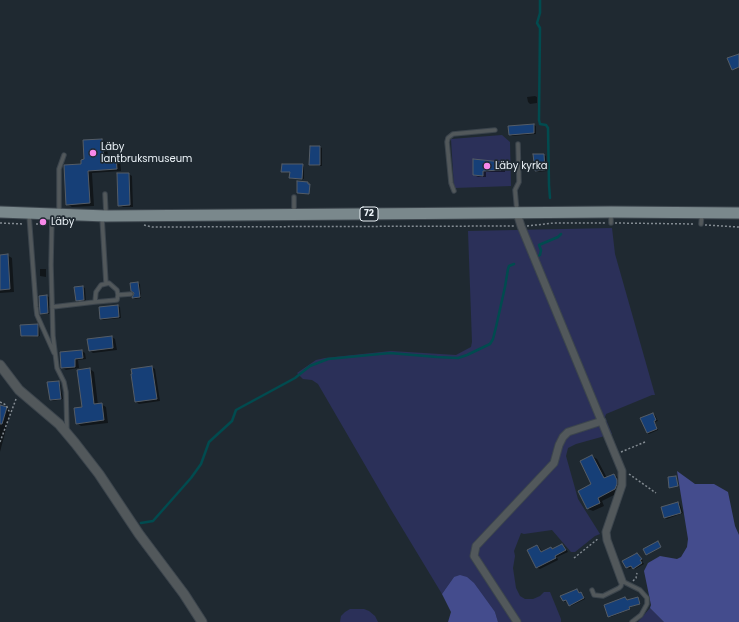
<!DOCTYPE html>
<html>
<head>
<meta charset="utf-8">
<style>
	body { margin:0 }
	canvas { display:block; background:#1f2931 }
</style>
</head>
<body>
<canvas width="739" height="622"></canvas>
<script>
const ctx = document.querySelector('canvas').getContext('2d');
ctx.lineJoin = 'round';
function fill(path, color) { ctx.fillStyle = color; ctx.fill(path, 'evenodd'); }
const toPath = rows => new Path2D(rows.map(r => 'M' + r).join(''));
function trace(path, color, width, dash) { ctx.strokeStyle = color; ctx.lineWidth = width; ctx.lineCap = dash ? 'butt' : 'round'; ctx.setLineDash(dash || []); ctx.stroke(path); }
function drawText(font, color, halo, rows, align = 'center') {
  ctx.font = font + ' Poppins,sans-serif'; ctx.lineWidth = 3.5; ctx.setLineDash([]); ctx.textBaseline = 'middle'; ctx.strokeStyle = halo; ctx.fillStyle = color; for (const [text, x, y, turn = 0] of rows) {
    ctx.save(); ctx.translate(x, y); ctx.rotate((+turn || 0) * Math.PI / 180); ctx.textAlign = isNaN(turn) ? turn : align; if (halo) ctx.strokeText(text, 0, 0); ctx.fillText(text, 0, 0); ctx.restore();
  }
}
const green = toPath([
	[502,135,510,142,511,186,454,188,451,139],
	[612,228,615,254,655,395,652,395,606,414,605,417,612,434,576,444,568,448,566,456,578,499,600,534,595,536,575,552,571,552,552,530,524,534,521,533,514,551,515,556,513,568,516,588,520,596,525,599,533,599,540,596,544,592,550,592,561,619,561,622,498,622,495,612,454,577,442,594,390,508,318,384,312,380,303,379,297,373,316,360,325,358,391,351,456,355,471,347,472,342,468,231],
	[650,608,664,622,638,622],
	[350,609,364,609,369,611,375,616,378,622,340,622,341,616,345,612]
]);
const forest = toPath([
	[677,471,695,484,714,484,728,492,735,526,739,535,739,622,664,622,650,608,651,605,644,571,648,563,660,556,677,559,681,557,687,547,688,539],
	[460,575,467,577,474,583,495,612,498,622,448,622,451,612,442,594,454,577]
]);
const shadow = toPath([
	[535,96,537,97,537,103,530,104,528,102,527,97],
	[534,125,536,126,536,134,512,136,510,134],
	[102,140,107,143,108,158,115,157,120,160,121,171,92,173,94,206,72,207,67,204,85,160,84,141],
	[320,147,322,148,322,166,313,165,310,164],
	[544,155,546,156,547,171,538,172,536,170],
	[501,163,505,165,505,172,486,172,486,177,478,177,474,175],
	[302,165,304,167,304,179,292,179,290,178,291,172,282,171],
	[129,174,132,176,133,207,123,207,119,205],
	[7,255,12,258,14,292,0,293,0,256],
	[40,269,46,269,46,277,40,276],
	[138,283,140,284,141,298,135,299,133,298],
	[83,287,85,288,86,301,79,302,77,300],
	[47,296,49,297,50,314,43,314,41,313],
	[118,306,120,307,121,318,103,320,101,319,100,308],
	[37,325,39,326,40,336,24,337,21,336],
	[112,337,115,339,117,350,93,353,90,351],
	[82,351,85,353,86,359,78,360,79,368,66,370,62,368],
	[152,367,155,369,160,401,139,404,136,402],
	[90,369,94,372,98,405,101,404,106,407,108,423,81,426,77,423,83,407],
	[58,382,60,383,63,399,53,401,51,400],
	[0,406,11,410,0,452],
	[653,414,655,415,658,421,655,422,658,430,649,434,647,433],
	[592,456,597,459,607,478,613,475,618,477,622,484,620,492,602,501,604,506,593,511,588,509,580,491,593,485],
	[678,503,680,504,683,513,667,519,665,518],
	[562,545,565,547,568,552,557,557,558,560,540,569,536,567,537,546,540,548,542,552,551,548,553,550],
	[639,555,643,561,642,561,644,564,635,569,633,567,629,569,627,567],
	[577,590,579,594,583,594,585,599,571,606,568,600,565,602,564,601],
	[625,598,628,601,638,598,641,604,630,607,631,609,611,617,609,616]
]);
const stream = toPath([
	[540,0,540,13,537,23,540,28,539,120,540,124,546,125,548,128,549,185,550,198],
	[538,256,540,255,541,250,539,245,558,237,561,234],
	[141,523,153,521,191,478,201,464,209,442,232,421,236,410,295,378,310,366,328,359,390,353,437,357,458,358,467,355,490,344,493,339,496,327,505,287,508,269,509,266,514,264]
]);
const building = toPath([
	[739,54,739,67,732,70,727,58,739,54],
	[534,124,534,133,509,135,508,126,534,124],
	[102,139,104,157,116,156,117,169,88,171,90,203,66,205,64,165,81,164,81,160,84,159,83,140,102,139],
	[310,146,320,146,320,165,309,165,310,146],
	[533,154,544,154,545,170,535,171,533,154],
	[473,159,502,162,501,170,483,171,483,176,473,175,473,159],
	[282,164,303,164,302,179,289,178,290,172,281,172,282,164],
	[117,173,129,173,130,205,118,206,117,173],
	[297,181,308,182,308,184,310,184,309,194,297,193,297,181],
	[8,254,10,289,0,290,0,255,8,254],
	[138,282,140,297,132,298,134,293,131,291,130,283,138,282],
	[83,286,84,300,76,301,74,287,83,286],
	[47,295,48,313,40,314,39,296,47,295],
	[118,305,119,317,100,319,99,307,118,305],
	[38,324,38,336,21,336,20,325,38,324],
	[112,336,113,348,89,351,87,339,112,336],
	[82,350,83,358,75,359,75,367,61,368,60,352,82,350],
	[152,366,157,399,135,402,131,374,132,374,131,369,152,366],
	[90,368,94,404,102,403,104,420,76,424,74,408,82,407,77,370,90,368],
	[59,381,61,399,50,400,47,382,59,381],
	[0,405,7,407,2,424,0,424,0,405],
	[653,413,656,420,654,421,657,429,647,433,640,418,653,413],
	[592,455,604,478,614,474,617,480,617,484,615,489,598,498,600,503,587,509,578,491,591,484,580,461,592,455],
	[676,476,678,486,669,488,668,477,676,476],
	[678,502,681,513,664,518,661,507,678,502],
	[658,541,661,547,646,555,643,549,658,541],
	[562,544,566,550,555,556,556,558,536,568,527,550,537,545,541,552,551,547,552,549,562,544],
	[637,553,642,559,640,560,642,563,633,569,631,566,626,568,622,561,637,553],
	[577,589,579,593,581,592,584,598,569,606,566,600,563,601,560,596,577,589],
	[625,597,627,600,638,597,640,604,629,607,630,609,608,617,604,605,625,597]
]);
const path = toPath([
	[0,223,24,224],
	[615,223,695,224],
	[36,224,46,224],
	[144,225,152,227,514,226],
	[705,225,739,227],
	[527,226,554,223,605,223],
	[0,402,6,405,10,413],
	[0,442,16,399],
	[621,452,645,442],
	[629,474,656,493],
	[574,558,599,538],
	[633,581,636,578,637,573]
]);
const service = toPath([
	[454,191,451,183,447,142,448,138,453,134,495,130],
	[105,194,106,214],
	[294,197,294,214],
	[517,212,515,190,519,182,518,144],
	[59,214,59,169,64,155],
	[611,214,611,223],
	[29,215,36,307,37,315,54,353],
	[52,216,51,265,53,336,57,368,64,382,66,392,67,431],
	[102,218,106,283],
	[701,224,702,213],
	[118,295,131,294],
	[52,307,95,302,117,300,118,295,117,290,109,283,101,285,96,292,95,302],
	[592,590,594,595,603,596,619,588,621,586,622,581,640,590,647,598,647,604,641,615,632,622]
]);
const minor = toPath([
	[517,213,521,226,622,471,622,485,606,532,607,540,622,581],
	[517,622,474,556,476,546,554,463,559,445,563,437,568,432,602,421]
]);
const tertiary = toPath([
	[0,365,19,390,59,424,75,443,99,474,139,534,184,594,202,622]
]);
const primary = toPath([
	[0,212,106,216,611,212,739,213]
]);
const markers = [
	[93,153,4,"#f888ea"],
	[487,166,4,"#f888ea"],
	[43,222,4,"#f888ea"]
];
const shields = [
	[369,214,18]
];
const shieldNames = [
	["72",369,214]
];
const poiNames = [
	["Läby",101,147],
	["lantbruksmuseum",101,159],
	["Läby kyrka",495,166],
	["Läby",51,222]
];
fill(green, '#2b3059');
fill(forest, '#444c8d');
fill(shadow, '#0007');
trace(stream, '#014b4f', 2.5);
fill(building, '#163f77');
trace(building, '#545c66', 1);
trace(service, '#3c454d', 5.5);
trace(minor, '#3c454d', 9);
trace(tertiary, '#3c454d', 11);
trace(primary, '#3c454d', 13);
trace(path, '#838b92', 1.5, [2, 2]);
trace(service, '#52585b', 3.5);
trace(minor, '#52585b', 7);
trace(tertiary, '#52585b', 9);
trace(primary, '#7a888c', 11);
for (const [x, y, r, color] of markers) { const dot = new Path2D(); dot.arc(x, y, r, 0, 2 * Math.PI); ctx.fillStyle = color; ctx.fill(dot); trace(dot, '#1f2931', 1.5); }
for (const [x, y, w] of shields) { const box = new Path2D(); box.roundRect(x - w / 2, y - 7, w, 14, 3); ctx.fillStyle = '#1f2931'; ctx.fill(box); trace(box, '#ebf2f7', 1); }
drawText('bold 9px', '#ebf2f7', null, shieldNames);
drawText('10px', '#ebf2f7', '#1f2931', poiNames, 'left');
</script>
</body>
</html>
